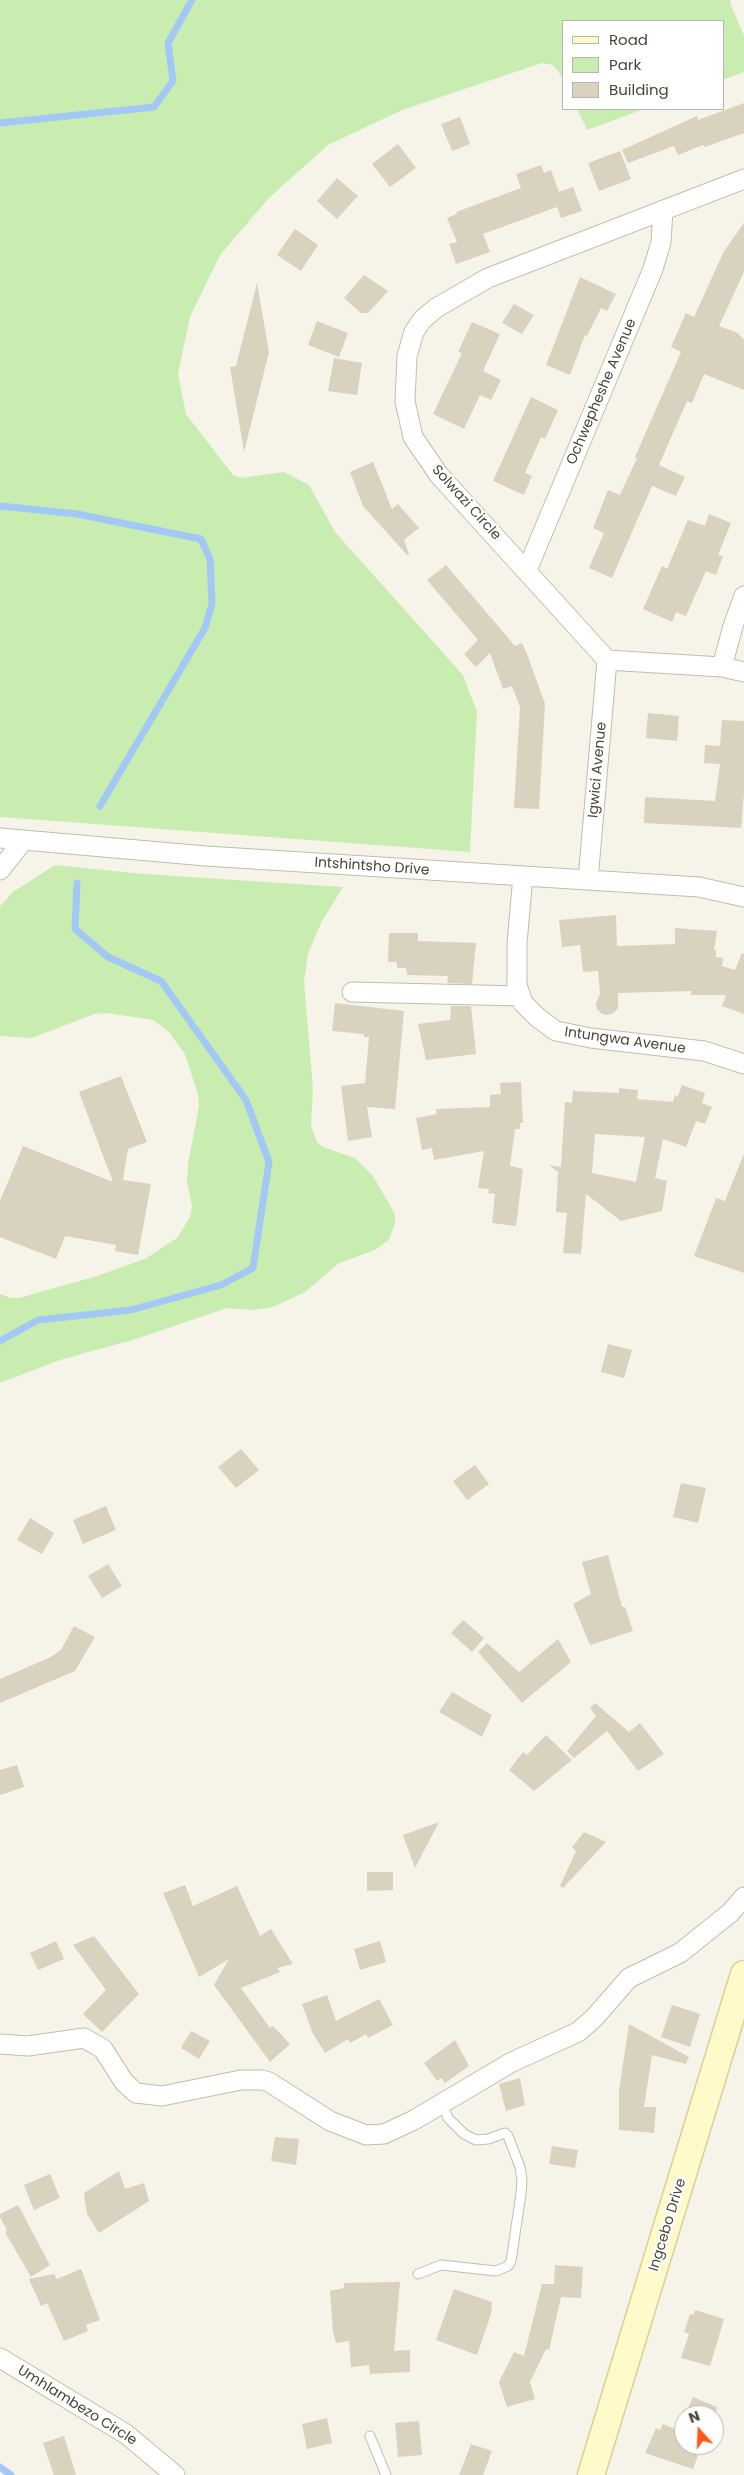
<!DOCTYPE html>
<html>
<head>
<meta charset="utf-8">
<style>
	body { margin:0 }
	#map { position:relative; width:744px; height:2475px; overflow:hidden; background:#f6f4e9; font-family:Poppins,sans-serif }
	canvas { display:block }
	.legend { position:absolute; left:562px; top:20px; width:162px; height:90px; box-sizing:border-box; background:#fff; border:1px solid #b7b5af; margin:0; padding:6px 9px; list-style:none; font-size:15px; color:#4a4537 }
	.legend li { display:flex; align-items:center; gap:10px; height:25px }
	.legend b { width:25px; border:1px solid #b7b5af }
	.north { position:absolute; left:674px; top:2405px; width:50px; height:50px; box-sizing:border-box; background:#fff; border:1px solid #b7b5af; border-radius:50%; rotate:340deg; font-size:14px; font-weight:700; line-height:20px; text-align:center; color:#4a4537 }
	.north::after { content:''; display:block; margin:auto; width:18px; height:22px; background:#ff5a17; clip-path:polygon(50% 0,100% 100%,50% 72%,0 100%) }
</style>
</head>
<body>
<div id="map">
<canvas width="744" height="2475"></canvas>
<ul class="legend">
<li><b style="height:6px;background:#fffaca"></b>Road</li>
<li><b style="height:14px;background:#c9edb0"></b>Park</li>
<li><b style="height:14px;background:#d8d2be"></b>Building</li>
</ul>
<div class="north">N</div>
</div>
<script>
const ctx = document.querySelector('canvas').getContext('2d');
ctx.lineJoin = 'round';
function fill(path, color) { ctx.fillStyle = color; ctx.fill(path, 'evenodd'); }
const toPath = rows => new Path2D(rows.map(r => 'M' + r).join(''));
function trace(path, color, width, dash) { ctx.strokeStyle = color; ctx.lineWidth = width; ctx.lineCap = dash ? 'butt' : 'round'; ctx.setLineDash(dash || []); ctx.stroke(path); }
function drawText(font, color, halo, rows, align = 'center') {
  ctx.font = font + ' Poppins,sans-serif'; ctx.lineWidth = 4.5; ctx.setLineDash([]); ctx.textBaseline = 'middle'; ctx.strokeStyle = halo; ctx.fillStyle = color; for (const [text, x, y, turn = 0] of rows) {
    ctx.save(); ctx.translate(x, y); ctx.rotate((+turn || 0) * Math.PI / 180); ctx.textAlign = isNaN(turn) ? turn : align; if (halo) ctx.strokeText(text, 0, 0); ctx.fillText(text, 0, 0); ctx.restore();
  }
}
const green = toPath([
	[0,0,731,0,730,3,744,36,744,72,723,80,723,21,563,21,563,78,553,65,542,63,402,110,328,145,269,198,220,255,190,317,178,374,186,414,233,475,241,478,284,472,309,485,335,532,463,675,477,712,470,852,0,817],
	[577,109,644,109,587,130],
	[55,865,144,874,343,887,322,921,308,953,304,981,313,1089,311,1126,317,1142,323,1147,355,1158,373,1176,395,1214,395,1223,389,1240,375,1250,339,1263,305,1292,273,1307,253,1310,227,1308,136,1339,60,1360,0,1383,0,1294,11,1298,19,1298,97,1276,145,1259,177,1238,190,1217,192,1206,187,1182,188,1164,199,1106,198,1094,185,1054,169,1032,153,1020,107,1013,94,1014,32,1038,0,1036,0,906,13,892]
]);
const stream = toPath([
	[0,123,154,107,173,81,168,43,192,0],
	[0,506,77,514,201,539,210,559,212,604,205,628,100,806],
	[0,1341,38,1320,131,1310,221,1285,253,1268,269,1162,246,1100,161,981,108,957,75,929,77,883],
	[0,2467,11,2475]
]);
const building = toPath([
	[744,103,744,133,705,147,703,145,678,155,674,146,628,163,622,150,697,116,698,120],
	[460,117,470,144,452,151,441,124],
	[398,144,416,168,390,187,372,164],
	[620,151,631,179,599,191,588,163],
	[541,165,544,173,551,170,559,192,573,187,582,211,561,218,557,207,483,234,490,252,456,264,449,244,457,242,447,218,457,214,456,212,521,188,516,174],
	[337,178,358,196,337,219,317,201],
	[744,223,744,272,719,326,738,333,744,340,744,390,704,374,692,403,687,401,659,465,685,477,676,496,652,486,612,578,589,568,604,533,593,528,608,490,620,495,637,458,635,457,681,352,671,347,686,313,694,317,724,251],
	[295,229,318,245,301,271,277,255],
	[364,275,388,291,368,313,361,313,344,298],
	[580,277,616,294,607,311,601,308,587,336,585,335,570,375,546,365],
	[257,283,269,352,244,452,230,367,236,366],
	[514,304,534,315,522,334,502,323],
	[317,321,348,333,339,357,308,345],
	[472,322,500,334,483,371,501,380,491,400,480,395,464,429,433,414,462,353,458,352],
	[334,358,362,363,357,395,328,391],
	[531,397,558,410,545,439,541,437,525,473,532,476,524,495,493,481],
	[373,462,392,509,398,504,419,528,404,540,409,554,407,555,363,506,350,472],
	[709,514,731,523,718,555,723,556,716,575,706,571,686,616,676,612,672,622,643,609,662,566,667,569,688,520,705,526],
	[446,565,515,646,522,643,527,654,545,704,539,809,514,808,520,707,512,686,503,689,490,653,476,667,464,654,478,640,427,580],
	[648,713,679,716,677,741,646,738],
	[722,720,744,721,744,794,741,828,644,823,645,797,715,801,720,764,704,763,705,745,720,746],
	[616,915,617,946,675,944,675,928,717,931,714,950,716,950,716,957,723,958,722,966,735,970,742,953,744,954,744,1014,722,1006,726,995,691,995,691,991,618,993,618,1008,614,1013,608,1015,602,1014,597,1009,596,1004,600,994,598,971,583,972,580,945,562,947,559,920],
	[389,933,418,933,418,941,476,943,472,984,447,983,448,976,407,975,406,968,397,968,397,962,388,962],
	[335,1003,404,1011,395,1109,367,1107,372,1137,348,1141,341,1086,365,1083,369,1037,364,1037,364,1034,332,1031],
	[451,1006,471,1006,476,1054,426,1060,418,1024,450,1020],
	[121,1076,147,1142,128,1149,123,1180,151,1184,138,1255,115,1251,116,1245,65,1236,56,1259,0,1237,0,1201,23,1146,113,1182,79,1092],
	[521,1082,523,1123,520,1123,520,1129,515,1129,510,1166,523,1169,516,1226,492,1223,495,1194,488,1193,489,1189,478,1188,484,1151,434,1160,432,1148,422,1150,416,1118,437,1114,436,1109,490,1107,490,1095,501,1094,500,1083],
	[682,1085,705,1093,702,1103,712,1107,705,1124,696,1121,686,1147,663,1139,655,1178,667,1181,662,1211,621,1221,586,1194,581,1254,563,1253,567,1213,556,1212,558,1172,549,1165,561,1167,565,1102,572,1103,573,1091,619,1093,619,1088,638,1090,637,1099,673,1102,675,1095,678,1096],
	[595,1134,645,1137,636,1182,592,1173],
	[743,1156,744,1156,744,1273,694,1256,716,1198,725,1201],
	[608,1344,632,1350,624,1378,601,1372],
	[241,1449,259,1470,236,1488,218,1467],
	[475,1465,489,1484,467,1500,453,1481],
	[681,1483,706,1488,698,1523,673,1517],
	[106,1506,116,1530,83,1544,73,1520],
	[30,1518,54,1533,42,1554,17,1540],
	[608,1555,622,1607,625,1607,633,1631,590,1645,573,1604,591,1594,582,1562],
	[108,1564,122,1586,102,1598,88,1576],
	[463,1620,484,1638,472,1652,451,1633],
	[74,1626,95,1637,75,1671,0,1703,0,1679,51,1657,61,1650],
	[558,1639,571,1662,522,1703,478,1652,487,1643,519,1672],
	[452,1692,492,1715,482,1737,439,1712],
	[595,1703,629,1732,640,1723,664,1754,638,1771,607,1731,574,1758,567,1751,596,1716,590,1708],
	[546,1735,572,1760,534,1791,509,1770,523,1752,527,1755],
	[17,1765,24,1787,0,1795,0,1770],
	[439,1822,415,1868,403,1835],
	[584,1832,606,1842,563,1888,560,1886,576,1851,572,1847],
	[367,1872,393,1872,393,1890,367,1891],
	[185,1885,193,1906,237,1886,260,1936,271,1929,293,1964,277,1968,280,1972,241,1988,270,2028,273,2026,290,2044,270,2062,214,1985,229,1959,199,1977,163,1893],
	[94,1936,139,1994,102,2032,83,2014,106,1990,73,1945],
	[56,1941,64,1959,38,1970,30,1953],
	[380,1941,386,1962,360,1970,354,1949],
	[327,1995,336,2021,379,1999,393,2025,368,2038,366,2034,350,2043,348,2039,325,2053,312,2032,302,2004],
	[672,2005,700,2014,690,2047,661,2037],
	[629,2024,689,2057,686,2064,652,2055,644,2107,656,2107,654,2133,619,2130,619,2091],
	[191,2031,210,2041,199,2059,181,2048],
	[455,2040,469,2066,445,2083,441,2078,437,2081,424,2063],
	[520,2078,525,2105,506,2111,499,2084],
	[275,2137,299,2139,296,2165,271,2161],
	[552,2146,578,2150,575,2168,549,2164],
	[119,2171,125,2189,144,2183,149,2201,99,2233,87,2214,84,2193],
	[50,2174,60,2198,34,2210,24,2185],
	[18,2205,50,2265,31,2277,5,2232,7,2230,0,2217,0,2214],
	[555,2265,583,2267,581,2298,561,2297,549,2350,546,2349,530,2382,535,2399,507,2407,499,2382,514,2352,524,2356,542,2284,554,2284],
	[81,2269,100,2320,86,2325,88,2331,64,2341,47,2303,41,2306,29,2279,54,2274,57,2279],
	[400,2282,394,2351,410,2350,410,2372,370,2374,369,2365,351,2367,349,2341,336,2343,333,2332,330,2291,344,2288,344,2283],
	[454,2289,492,2302,491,2314,477,2355,436,2340],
	[695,2310,724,2319,710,2366,681,2358,689,2334,684,2332,690,2314,694,2315],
	[693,2397,717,2407,714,2416,685,2415],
	[327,2418,332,2443,307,2449,302,2424],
	[684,2418,684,2445,702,2445,693,2469,645,2453,656,2428,660,2430,663,2424,679,2431],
	[419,2421,422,2455,398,2457,395,2423],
	[64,2436,76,2475,54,2475,43,2443],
	[471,2444,492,2451,483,2475,459,2475]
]);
const lane = toPath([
	[418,2274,441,2265,496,2271,508,2266,511,2261,521,2194,522,2180,520,2167,508,2136,505,2133,488,2139,476,2140,464,2134,448,2118,442,2103],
	[370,2436,386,2475]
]);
const street = toPath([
	[744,179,488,278,436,308,422,320,414,332,407,356,405,401,413,437,439,475,607,660,722,667,744,672],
	[527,570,653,269,661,242,663,210],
	[722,667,733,626,744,596],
	[0,838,206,856,699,887,744,897],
	[0,870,23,841],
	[523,876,517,943,517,985,523,1003,538,1018,556,1031,591,1038,704,1051,744,1064],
	[588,880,607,660],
	[352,992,521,996],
	[0,2044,28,2046,84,2038,103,2049,124,2082,136,2093,162,2096,241,2080,262,2080,269,2082,330,2121,366,2135,384,2134,414,2120,512,2062,578,2032,594,2018,629,1978,680,1953,730,1913,744,1897],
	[0,2358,126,2434,175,2475]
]);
const secondary = toPath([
	[591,2475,744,1974]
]);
const streetNames = [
	["Ochwepheshe Avenue",602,392,-67],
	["Solwazi Circle",466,503,48],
	["Igwici Avenue",598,770,-85],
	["Intshintsho Drive",372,867,4],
	["Intungwa Avenue",625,1041,8],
	["Ingcebo Drive",668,2225,-73],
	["Umhlambezo Circle",77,2406,32]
];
fill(green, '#c9edb0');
trace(stream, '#a2c8f6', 7);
fill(building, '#d8d2be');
trace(lane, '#c2bdab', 11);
trace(street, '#c2bdab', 21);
trace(secondary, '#d9d096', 29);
trace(lane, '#fff', 9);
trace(street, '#fff', 19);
trace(secondary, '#fffaca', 26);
drawText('14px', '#4a4537', '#fff', streetNames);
</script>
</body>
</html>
